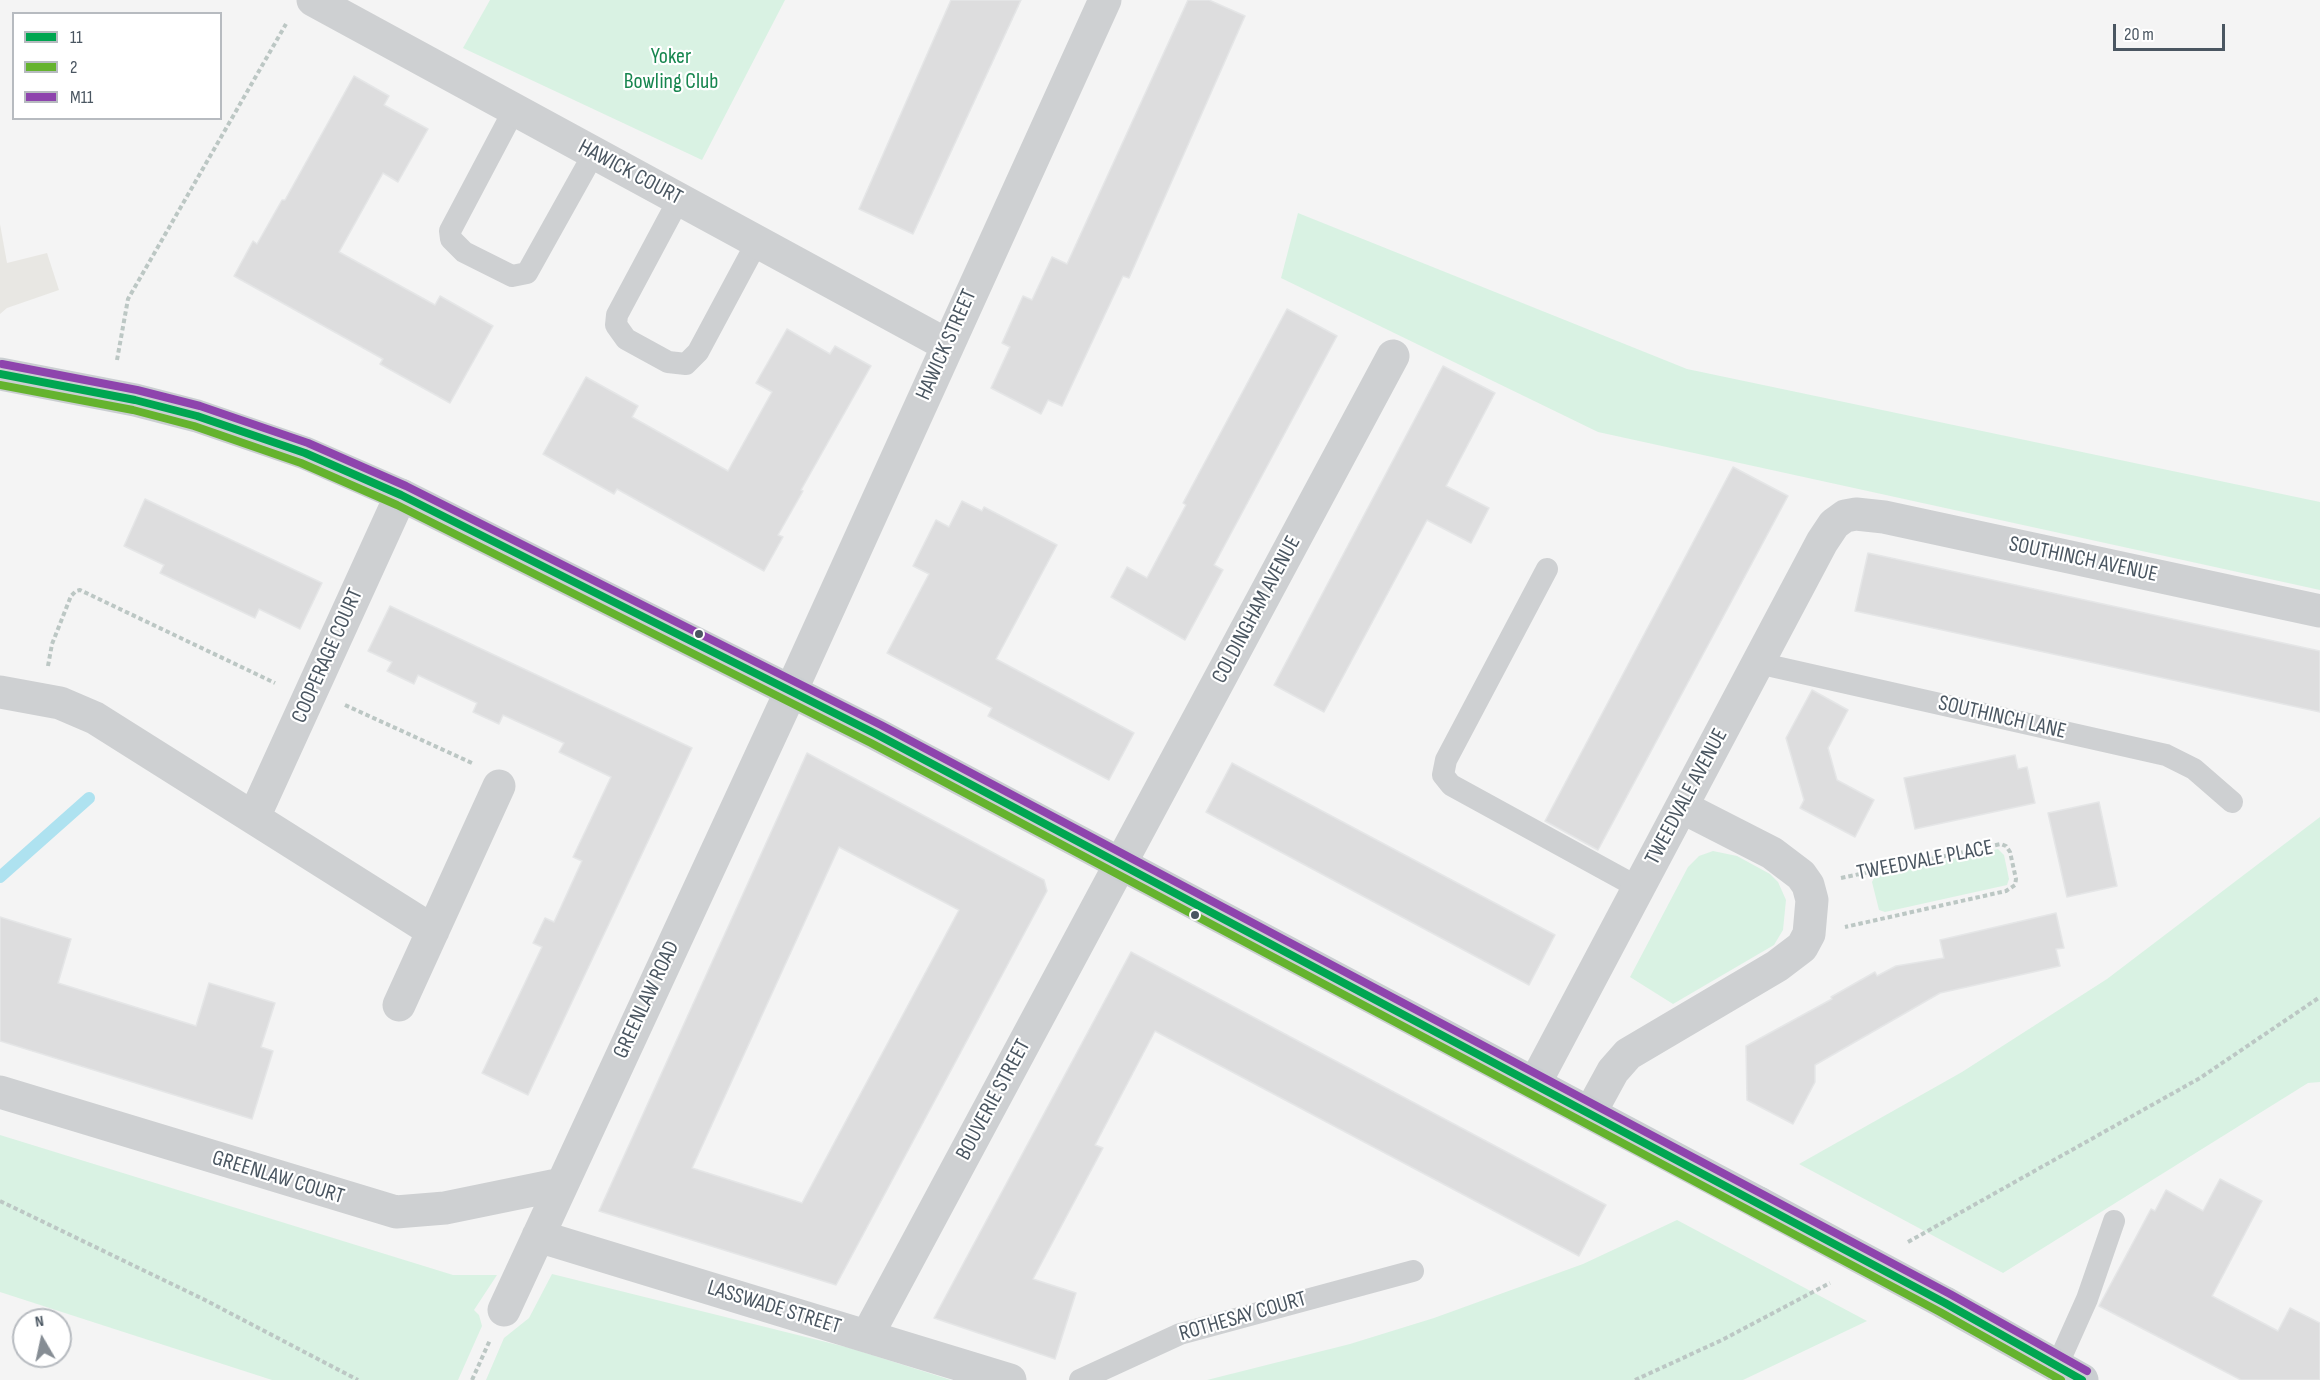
<!DOCTYPE html>
<html>
<head>
<meta charset="utf-8">
<style>
	body { margin:0 }
	#map { position:relative; width:2320px; height:1380px; overflow:hidden; background:#f4f4f4; font-family:"Sofia Sans Condensed",sans-serif }
	canvas { display:block }
	.legend { position:absolute; left:12px; top:12px; width:210px; height:108px; box-sizing:border-box; background:#fff; border:2px solid #b7bbc0; margin:0; padding:8px 10px; list-style:none; font-size:18px; color:#4a5661 }
	.legend li { display:flex; align-items:center; gap:12px; height:30px }
	.legend b { width:30px; border:2px solid #b7bbc0 }
	.north { position:absolute; left:12px; top:1308px; width:60px; height:60px; box-sizing:border-box; background:#fff; border:2px solid #b7bbc0; border-radius:50%; rotate:351deg; font-size:16px; font-weight:700; line-height:24px; text-align:center; color:#4a5661 }
	.north::after { content:''; display:block; margin:auto; width:21px; height:27px; background:#868d94; clip-path:polygon(50% 0,100% 100%,50% 72%,0 100%) }
	.scale { position:absolute; left:2113px; top:24px; width:112px; height:27px; box-sizing:border-box; border:3px solid #4a5661; border-top:0; padding-left:8px; font-size:18px; line-height:21px; white-space:nowrap; color:#4a5661; -webkit-text-stroke:4px #fff; paint-order:stroke }
</style>
</head>
<body>
<div id="map">
<canvas width="2320" height="1380"></canvas>
<ul class="legend">
<li><b style="height:8px;background:#00a651"></b>11</li>
<li><b style="height:8px;background:#65b32e"></b>2</li>
<li><b style="height:8px;background:#8e44ad"></b>M11</li>
</ul>
<div class="north">N</div>
<div class="scale">20 m</div>
</div>
<script>
const ctx = document.querySelector('canvas').getContext('2d');
ctx.lineJoin = 'round';
function fill(path, color) { ctx.fillStyle = color; ctx.fill(path, 'evenodd'); }
const toPath = rows => new Path2D(rows.map(r => 'M' + r).join(''));
function trace(path, color, width, dash) { ctx.strokeStyle = color; ctx.lineWidth = width; ctx.lineCap = dash ? 'butt' : 'round'; ctx.setLineDash(dash || []); ctx.stroke(path); }
function drawText(font, color, halo, rows, align = 'center') {
  ctx.font = font + ' "Sofia Sans Condensed",sans-serif'; ctx.lineWidth = 4.5; ctx.setLineDash([]); ctx.textBaseline = 'middle'; ctx.strokeStyle = halo; ctx.fillStyle = color; for (const [text, x, y, turn = 0] of rows) {
    ctx.save(); ctx.translate(x, y); ctx.rotate((+turn || 0) * Math.PI / 180); ctx.textAlign = isNaN(turn) ? turn : align; if (halo) ctx.strokeText(text, 0, 0); ctx.fillText(text, 0, 0); ctx.restore();
  }
}
const commercial = toPath([
	[0,224,7,263,47,253,59,290,7,308,0,314]
]);
const green = toPath([
	[490,0,785,0,702,160,463,48],
	[1298,213,1687,369,2320,502,2320,590,1598,432,1281,278],
	[2320,817,2320,1082,2308,1083,2003,1273,1799,1164,1962,1072,2107,979],
	[1998,849,2004,855,2009,879,2007,885,1885,912,1879,910,1872,882,1875,876],
	[1713,851,1737,856,1770,874,1778,882,1786,900,1783,930,1774,945,1673,1004,1630,977,1688,867,1699,856],
	[0,1135,453,1275,497,1275,474,1310,479,1315,482,1326,458,1380,272,1380,0,1292],
	[1677,1220,1867,1321,1743,1380,1207,1380,1350,1344,1434,1318,1583,1264],
	[552,1274,850,1348,951,1380,486,1380,504,1338,529,1318]
]);
const stream = toPath([
	[0,877,89,798]
]);
const building = toPath([
	[951,0,1021,0,913,234,859,209,951,0],
	[1188,0,1209,0,1245,16,1129,278,1123,276,1062,406,1048,400,1041,414,991,388,1010,347,1002,343,1023,296,1032,300,1052,257,1067,264,1188,0],
	[354,76,389,96,384,105,428,129,398,182,383,173,339,252,435,305,440,296,493,326,450,403,380,364,383,359,234,276,253,241,257,244,282,200,285,200,354,76],
	[1287,309,1337,336,1214,565,1223,570,1185,640,1111,597,1127,567,1147,578,1186,505,1183,503,1287,309],
	[787,329,830,354,835,346,871,366,801,490,803,491,778,535,783,537,764,571,617,489,614,494,543,454,586,377,638,406,632,417,728,471,772,392,756,383,787,329],
	[1443,366,1495,393,1446,486,1489,508,1471,543,1427,520,1324,712,1274,685,1443,366],
	[1733,467,1788,496,1598,850,1545,821,1733,467],
	[145,499,322,583,300,629,259,609,255,618,160,573,164,565,124,546,145,499],
	[962,501,982,511,984,507,1057,545,996,659,1134,733,1109,780,988,716,992,708,887,653,929,574,913,566,936,520,949,527,962,501],
	[1868,553,2320,651,2320,712,1855,611,1868,553],
	[390,606,692,748,528,1095,482,1073,542,947,533,943,545,918,554,922,582,861,573,857,611,777,559,752,564,743,503,715,499,724,473,712,477,703,418,675,414,684,387,671,392,662,368,651,390,606],
	[1812,690,1848,710,1828,748,1837,780,1874,800,1855,837,1800,808,1804,800,1786,738,1812,690],
	[807,753,1044,880,1047,891,836,1285,599,1211,807,753],
	[839,847,959,910,802,1203,692,1168,839,847],
	[2015,755,2018,769,2027,767,2035,803,1915,829,1904,778,2015,755],
	[1232,763,1555,935,1529,985,1206,812,1232,763],
	[2099,802,2117,886,2067,897,2048,813,2099,802],
	[2056,913,2064,948,2056,949,2060,966,1940,993,1815,1065,1815,1082,1793,1124,1747,1100,1746,1046,1832,999,1831,997,1875,972,1877,976,1896,966,1944,958,1940,940,2056,913],
	[0,917,71,939,58,983,196,1026,209,983,275,1003,261,1047,273,1051,252,1119,0,1041,0,917],
	[1131,952,1606,1205,1579,1256,1155,1031,1095,1145,1103,1148,1033,1279,1076,1293,1055,1359,934,1318,1131,952],
	[2220,1179,2262,1201,2212,1296,2278,1331,2290,1308,2320,1323,2320,1380,2241,1380,2099,1306,2151,1209,2155,1211,2166,1190,2203,1211,2220,1179]
]);
const path = toPath([
	[117,360,128,299,286,24],
	[48,666,52,644,71,596,76,591,80,590,275,683],
	[345,705,472,763],
	[1841,878,2001,844,2006,846,2010,852,2016,879,2015,885,2006,891,1845,927],
	[0,1201,205,1300,358,1380],
	[1908,1242,2200,1078,2320,997],
	[472,1380,490,1340],
	[1635,1380,1722,1340,1830,1283]
]);
const service = toPath([
	[514,110,450,231,451,239,464,252,512,276,527,273,594,153],
	[679,199,617,315,616,325,626,339,668,362,686,364,698,352,757,242],
	[1547,569,1446,760,1443,775,1451,785,1639,888],
	[1758,663,2166,755,2194,769,2232,802],
	[2057,1366,2087,1299,2114,1221],
	[1080,1380,1180,1334,1413,1271]
]);
const minor = toPath([
	[313,0,947,345],
	[0,692,60,703,95,718,433,931],
	[254,817,401,495],
	[399,1005,499,786],
	[1535,1083,1822,542,1834,524,1845,516,1856,514,1884,517,2320,611],
	[0,1092,396,1212,445,1208,562,1184],
	[1590,1113,1613,1071,1628,1054,1777,966,1802,947,1809,934,1812,900,1808,885,1801,875,1772,853,1682,807],
	[538,1236,1010,1380],
	[504,1310,791,691,1105,0],
	[867,1336,1393,356]
]);
const primary = toPath([
	[0,374,135,400,197,416,305,453,401,495,876,734,1759,1203],
	[1945,1303,2082,1380]
]);
const primaryBridge = toPath([
	[1759,1203,1945,1303]
]);
const bus1 = toPath([
	[0,374,135,400,197,416,305,453,401,495,876,734,1945,1303,2082,1380]
]);
const bus2 = toPath([
	[0,385,133,410,194,426,301,463,397,505,871,743,1940,1312,2061,1380]
]);
const bus3 = toPath([
	[2,364,137,390,200,406,308,443,406,486,881,725,1950,1294,2087,1371]
]);
const markers = [
	[699,634,5,"#4a5661"],
	[1195,915,5,"#4a5661"]
];
const parkNames = [
	["Yoker",671,57],
	["Bowling Club",671,82]
];
const streetNames = [
	["HAWICK COURT",630,173,28],
	["HAWICK STREET",947,345,-66],
	["SOUTHINCH AVENUE",2083,560,12],
	["COLDINGHAM AVENUE",1257,610,-62],
	["COOPERAGE COURT",328,656,-66],
	["SOUTHINCH LANE",2002,718,13],
	["TWEEDVALE AVENUE",1687,797,-62],
	["TWEEDVALE PLACE",1925,861,-11],
	["GREENLAW ROAD",647,1000,-65],
	["BOUVERIE STREET",994,1100,-62],
	["GREENLAW COURT",278,1178,17],
	["LASSWADE STREET",774,1308,17],
	["ROTHESAY COURT",1243,1317,-16]
];
fill(commercial, '#e8e7e3');
fill(green, '#d9f2e3');
trace(stream, '#aee2f0', 12);
fill(building, '#ddddde');
trace(building, '#e5e6e7', 1.5);
trace(path, '#bcc7c4', 4, [4.5, 3]);
trace(service, '#ced0d2', 22);
trace(minor, '#ced0d2', 33);
trace(primary, '#caced1', 33);
trace(primaryBridge, '#caced1', 33);
trace(bus1, '#00a651', 8);
trace(bus2, '#65b32e', 8);
trace(bus3, '#8e44ad', 8);
for (const [x, y, r, color] of markers) { const dot = new Path2D(); dot.arc(x, y, r, 0, 2 * Math.PI); ctx.fillStyle = color; ctx.fill(dot); trace(dot, '#fff', 2); }
drawText('22px', '#17864f', '#fff', parkNames);
drawText('22px', '#4a5661', '#fff', streetNames);
</script>
</body>
</html>
